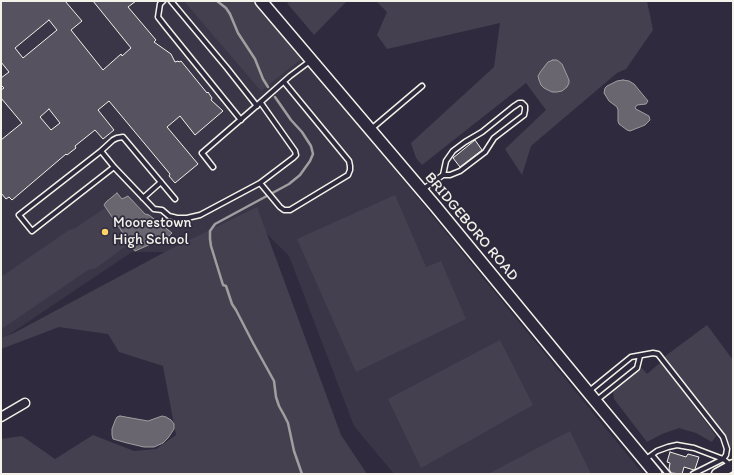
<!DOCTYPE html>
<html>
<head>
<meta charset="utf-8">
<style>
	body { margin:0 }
	#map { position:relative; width:734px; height:475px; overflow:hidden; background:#2f2a3d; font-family:Itim,sans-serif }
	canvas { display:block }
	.frame { position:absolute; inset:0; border:2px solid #f4f1e8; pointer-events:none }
</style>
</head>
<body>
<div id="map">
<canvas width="734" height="475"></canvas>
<div class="frame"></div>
</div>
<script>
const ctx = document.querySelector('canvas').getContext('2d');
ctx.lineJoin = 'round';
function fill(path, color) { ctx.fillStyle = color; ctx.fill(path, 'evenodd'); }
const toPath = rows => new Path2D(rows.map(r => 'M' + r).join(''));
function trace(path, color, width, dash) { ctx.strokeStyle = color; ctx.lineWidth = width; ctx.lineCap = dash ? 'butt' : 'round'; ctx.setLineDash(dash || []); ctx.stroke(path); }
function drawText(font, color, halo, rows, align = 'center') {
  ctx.font = font + ' Itim,sans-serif'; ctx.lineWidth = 3.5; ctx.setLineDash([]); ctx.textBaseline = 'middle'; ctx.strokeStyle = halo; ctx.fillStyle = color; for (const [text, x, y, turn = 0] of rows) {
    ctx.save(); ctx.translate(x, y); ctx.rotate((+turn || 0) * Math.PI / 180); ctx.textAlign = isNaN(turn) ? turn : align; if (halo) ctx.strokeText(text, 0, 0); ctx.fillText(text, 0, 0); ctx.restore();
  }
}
const built = toPath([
	[1,1,257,1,643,474,394,474,354,426,289,256,246,213,171,252,132,252,1,340]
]);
const green = toPath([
	[184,1,253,1,301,59,261,91],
	[292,1,347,1,314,35,287,3],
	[376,1,647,1,653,30,626,69,617,73,531,146,522,175,505,149,546,110,526,83,422,165,416,158,411,143,494,67,500,23,387,49,377,35,387,12],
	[395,195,426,267,441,261,466,319,356,372,297,239],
	[257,207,341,435,367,474,1,474,1,439,22,436,55,459,93,435,134,451,156,449,176,435,163,366,119,352,108,334,59,327,1,349,1,338,14,333,165,252],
	[105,208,130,243,96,268,88,270,3,328,1,326,1,277,69,230,74,229],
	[707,325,733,360,733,450,664,357],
	[500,340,533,405,421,468,388,399],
	[661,362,716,436,712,442,696,433,679,428,662,434,647,442,614,399,613,392,642,368,647,374],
	[570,431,591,474,488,474]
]);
const water = toPath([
	[553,60,557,60,562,64,569,80,569,83,567,87,562,91,557,92,552,92,544,88,541,85,539,80,538,76,541,71,548,62,553,60],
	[623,80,629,81,634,84,648,101,646,104,637,105,635,108,636,109,649,116,650,120,645,125,630,131,627,130,619,124,618,121,618,110,617,107,609,101,604,93,605,88,607,86,617,81,623,80],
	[117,193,122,199,128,196,145,214,149,215,172,233,169,236,135,251,104,205,106,202,117,193],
	[120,416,148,421,162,416,166,417,171,420,174,424,174,429,168,438,163,443,154,447,144,447,127,443,113,439,112,435,112,429,115,421,117,417,120,416]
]);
const stream = toPath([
	[217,1,226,8,230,14,238,33,255,59,263,79,268,87],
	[275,97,291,120,302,132,311,146,313,154,310,161,300,175,289,184,215,224,210,231,210,239,211,246,223,285,226,286,232,304,236,310,253,343,274,381,276,397,279,406,284,415,288,423,294,451,302,474]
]);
const building = toPath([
	[1,1,65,1,82,21,71,30,103,70,121,54,122,56,131,48,93,1,136,1,128,7,156,40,154,42,171,54,175,62,178,61,179,62,181,61,207,93,208,92,212,98,211,100,223,111,195,135,180,116,167,127,198,164,175,183,169,176,170,174,109,101,98,110,114,130,103,139,95,130,75,146,76,148,67,155,66,154,12,200,9,197,6,199,1,193,1,140,22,123,1,98,1,90,4,88,1,85,1,78,9,72,1,62,1,1],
	[49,20,57,30,23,58,15,48,49,20],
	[49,109,60,123,51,130,40,117,49,109],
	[475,140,482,150,460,167,453,158,475,140],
	[670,452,686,457,688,454,699,457,695,469,694,470,684,467,682,474,671,473,669,469,670,463,667,462,670,452]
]);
const service = toPath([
	[163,1,160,4,158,17,165,26,241,120],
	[171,1,227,68,257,106],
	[370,130,422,86],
	[101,151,113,140,117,138,123,137,175,199],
	[114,167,32,231,19,215,101,151,114,167,154,209,162,210,169,216,177,218,187,218,200,215,260,183,293,158,296,155,295,151,261,103],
	[213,167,202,153,254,108,290,76,310,61],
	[260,183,280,207,284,210,290,210,348,175,350,170,350,166,349,161,284,82],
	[422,190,443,175,450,175,460,171,485,152,494,138,524,115,525,110,525,106,522,103,519,103,513,107,482,132,465,142,453,151,446,161,443,175],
	[143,198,161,182],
	[588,392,631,357,653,353,658,354,723,437,727,449,726,455,723,459,693,474],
	[597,400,637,368,640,356],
	[652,455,668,474],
	[646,459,657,451,668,447,677,445,694,448,723,459,727,462,729,467]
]);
const minor = toPath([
	[1,417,25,403]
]);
const tertiary = toPath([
	[717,474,733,465]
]);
const secondary = toPath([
	[261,1,436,207,588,392,656,474]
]);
const markers = [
	[105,232,4,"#ffd166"]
];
const poiNames = [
	["Moorestown",113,223],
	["High School",113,240]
];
const streetNames = [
	["BRIDGEBORO ROAD",471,227,50]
];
fill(built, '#3b3647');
fill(green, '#454050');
fill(water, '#6a6670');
trace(water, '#a19ea0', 1);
trace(stream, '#a19ea0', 2.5);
fill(building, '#56525f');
trace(building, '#f4f1e8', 1);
trace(service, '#f4f1e8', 7);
trace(minor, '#f4f1e8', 11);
trace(tertiary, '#f4f1e8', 13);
trace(secondary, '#f4f1e8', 14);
trace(service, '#2f2a3d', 4);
trace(minor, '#2f2a3d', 8);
trace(tertiary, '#2f2a3d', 10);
trace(secondary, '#2f2a3d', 11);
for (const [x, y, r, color] of markers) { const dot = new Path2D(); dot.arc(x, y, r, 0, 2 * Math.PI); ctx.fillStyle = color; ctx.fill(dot); trace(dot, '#2f2a3d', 1.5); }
drawText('15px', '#f4f1e8', '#2f2a3d', poiNames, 'left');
drawText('15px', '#f4f1e8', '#2f2a3d', streetNames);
</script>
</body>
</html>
